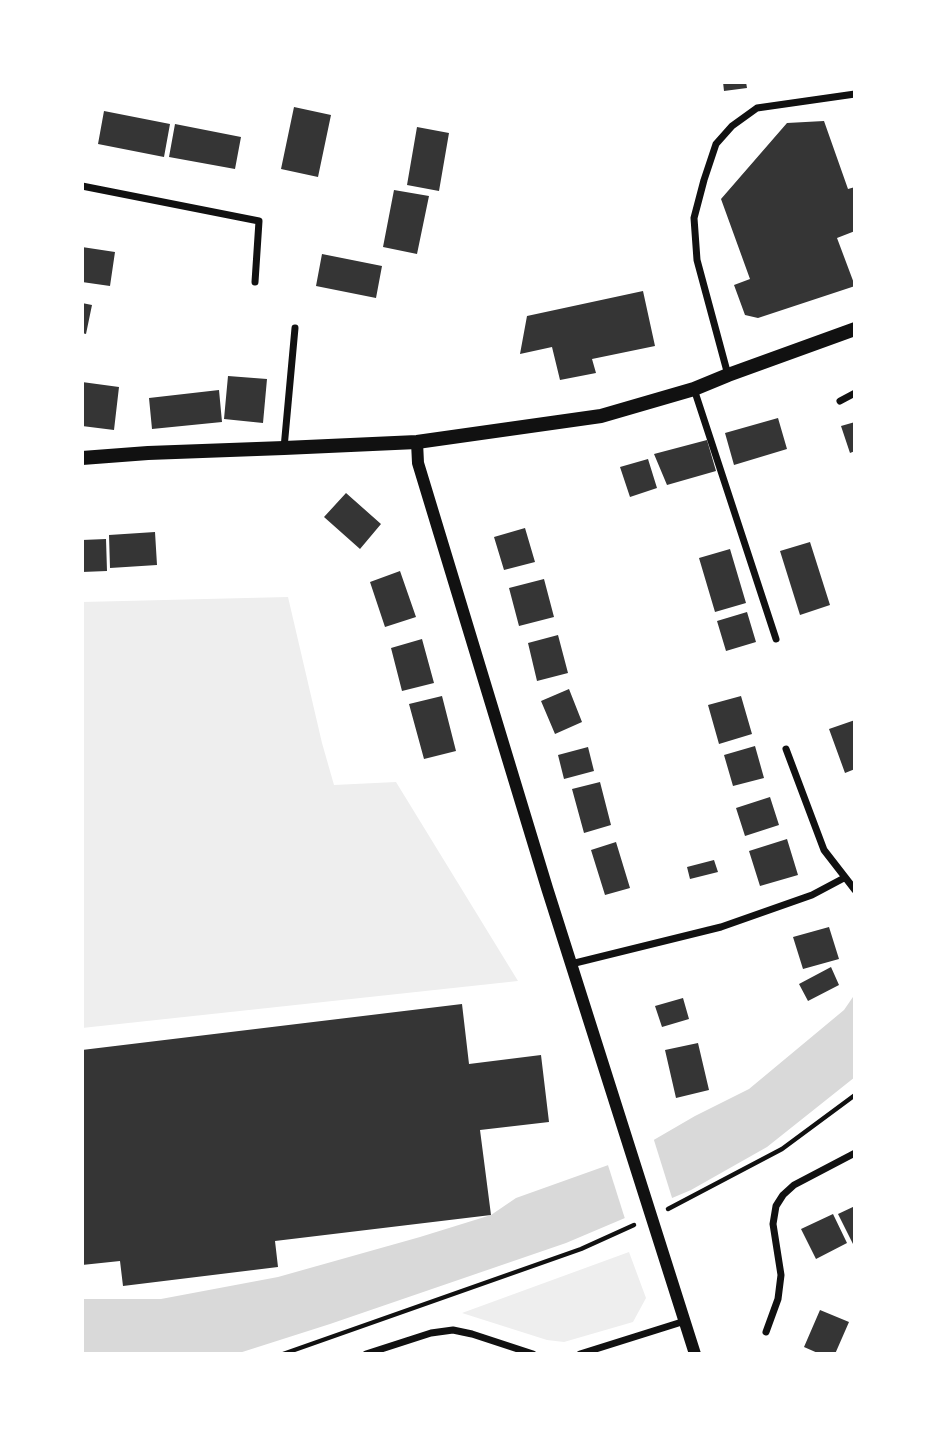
<!DOCTYPE html>
<html>
<head>
<meta charset="utf-8">
<style>
	body { margin:0 }
	#map { position:relative; width:937px; height:1436px; overflow:hidden; background:#fff; font-family:"Fira Sans",sans-serif }
	canvas { display:block }
	.frame { position:absolute; inset:0; border:84px solid #fff; pointer-events:none }
</style>
</head>
<body>
<div id="map">
<canvas width="937" height="1436"></canvas>
<div class="frame"></div>
</div>
<script>
const ctx = document.querySelector('canvas').getContext('2d');
ctx.lineJoin = 'round';
function fill(path, color) { ctx.fillStyle = color; ctx.fill(path, 'evenodd'); }
const toPath = rows => new Path2D(rows.map(r => 'M' + r).join(''));
function trace(path, color, width, dash) { ctx.strokeStyle = color; ctx.lineWidth = width; ctx.lineCap = dash ? 'butt' : 'round'; ctx.setLineDash(dash || []); ctx.stroke(path); }
const green = toPath([
	[288,597,322,743,334,785,396,782,518,981,82,1028,82,602],
	[629,1252,646,1298,633,1322,564,1342,547,1340,462,1313]
]);
const water = toPath([
	[855,994,855,1077,767,1147,691,1190,566,1243,330,1324,236,1354,82,1354,82,1299,161,1299,278,1277,420,1237,491,1215,516,1198,614,1163,695,1116,749,1089,844,1010]
]);
const pier = toPath([
	[653,1137,673,1201,626,1222,607,1162]
]);
const building = toPath([
	[723,82,746,82,747,88,724,91],
	[294,107,331,115,318,177,281,169],
	[104,111,170,124,164,157,98,144],
	[824,121,848,189,855,187,855,231,837,238,855,286,758,318,745,315,734,285,750,279,721,199,787,123],
	[175,124,241,137,235,169,169,157],
	[417,127,449,133,439,191,407,185],
	[394,190,429,196,417,254,383,247],
	[82,247,115,252,110,286,82,282],
	[322,254,382,266,376,298,316,286],
	[643,291,655,346,592,359,596,373,560,380,552,347,520,354,527,316],
	[82,303,92,305,86,334,82,333],
	[228,376,267,379,263,423,224,419],
	[82,382,119,387,114,430,82,426],
	[219,390,222,422,152,429,149,398],
	[778,418,787,449,734,465,725,433],
	[855,422,855,451,850,453,841,426],
	[707,440,716,471,667,485,654,454],
	[648,459,657,488,630,497,620,467],
	[346,493,381,524,360,549,324,517],
	[525,528,535,562,504,570,494,537],
	[155,532,157,565,110,568,109,535],
	[106,539,107,571,82,572,82,540],
	[810,542,830,605,800,615,780,551],
	[730,549,746,603,715,612,699,558],
	[400,571,416,617,385,627,370,582],
	[544,579,554,617,519,626,509,588],
	[747,612,756,642,726,651,717,621],
	[558,635,568,673,537,681,528,643],
	[422,639,434,683,402,691,391,648],
	[569,689,582,722,555,734,541,701],
	[442,696,456,751,424,759,409,704],
	[741,696,752,734,719,744,708,705],
	[855,720,855,769,845,773,829,729],
	[755,746,764,778,733,786,724,755],
	[588,747,594,771,564,779,558,755],
	[600,782,611,825,584,833,572,789],
	[770,797,779,825,745,836,736,808],
	[787,839,798,875,760,886,749,851],
	[616,842,630,888,605,895,591,850],
	[714,860,718,872,690,879,687,867],
	[829,927,839,959,803,969,793,937],
	[831,967,839,985,808,1001,799,984],
	[683,998,689,1019,662,1027,655,1006],
	[462,1004,469,1064,541,1055,549,1122,480,1130,491,1215,275,1241,278,1267,123,1286,120,1261,82,1265,82,1050],
	[698,1043,709,1090,676,1098,665,1050],
	[855,1206,855,1243,853,1244,838,1214],
	[833,1214,847,1243,816,1259,801,1229],
	[820,1310,849,1322,835,1354,820,1354,804,1347]
]);
const path = toPath([
	[668,1209,782,1149,855,1095],
	[283,1354,581,1249,634,1225]
]);
const minor = toPath([
	[82,186,259,221,255,282],
	[728,375,697,260,694,218,704,180,716,144,732,126,757,108,855,94],
	[694,389,776,639],
	[840,401,855,393],
	[284,448,295,328],
	[786,749,824,850,855,890],
	[571,964,721,927,812,895,844,878],
	[766,1332,778,1299,781,1275,773,1224,776,1206,783,1195,794,1185,855,1153],
	[366,1354,431,1333,453,1330,472,1334,533,1354],
	[580,1354,685,1321]
]);
const tertiary = toPath([
	[417,442,418,463,547,888,695,1354]
]);
const secondary = toPath([
	[82,458,148,453,284,448,417,442,601,416,694,389,728,375,855,329]
]);
fill(green, '#eee');
fill(water, '#d9d9d9');
fill(pier, '#fff');
fill(building, '#353535');
trace(path, '#111', 4.5);
trace(minor, '#111', 7);
trace(tertiary, '#111', 12);
trace(secondary, '#111', 14);
</script>
</body>
</html>
